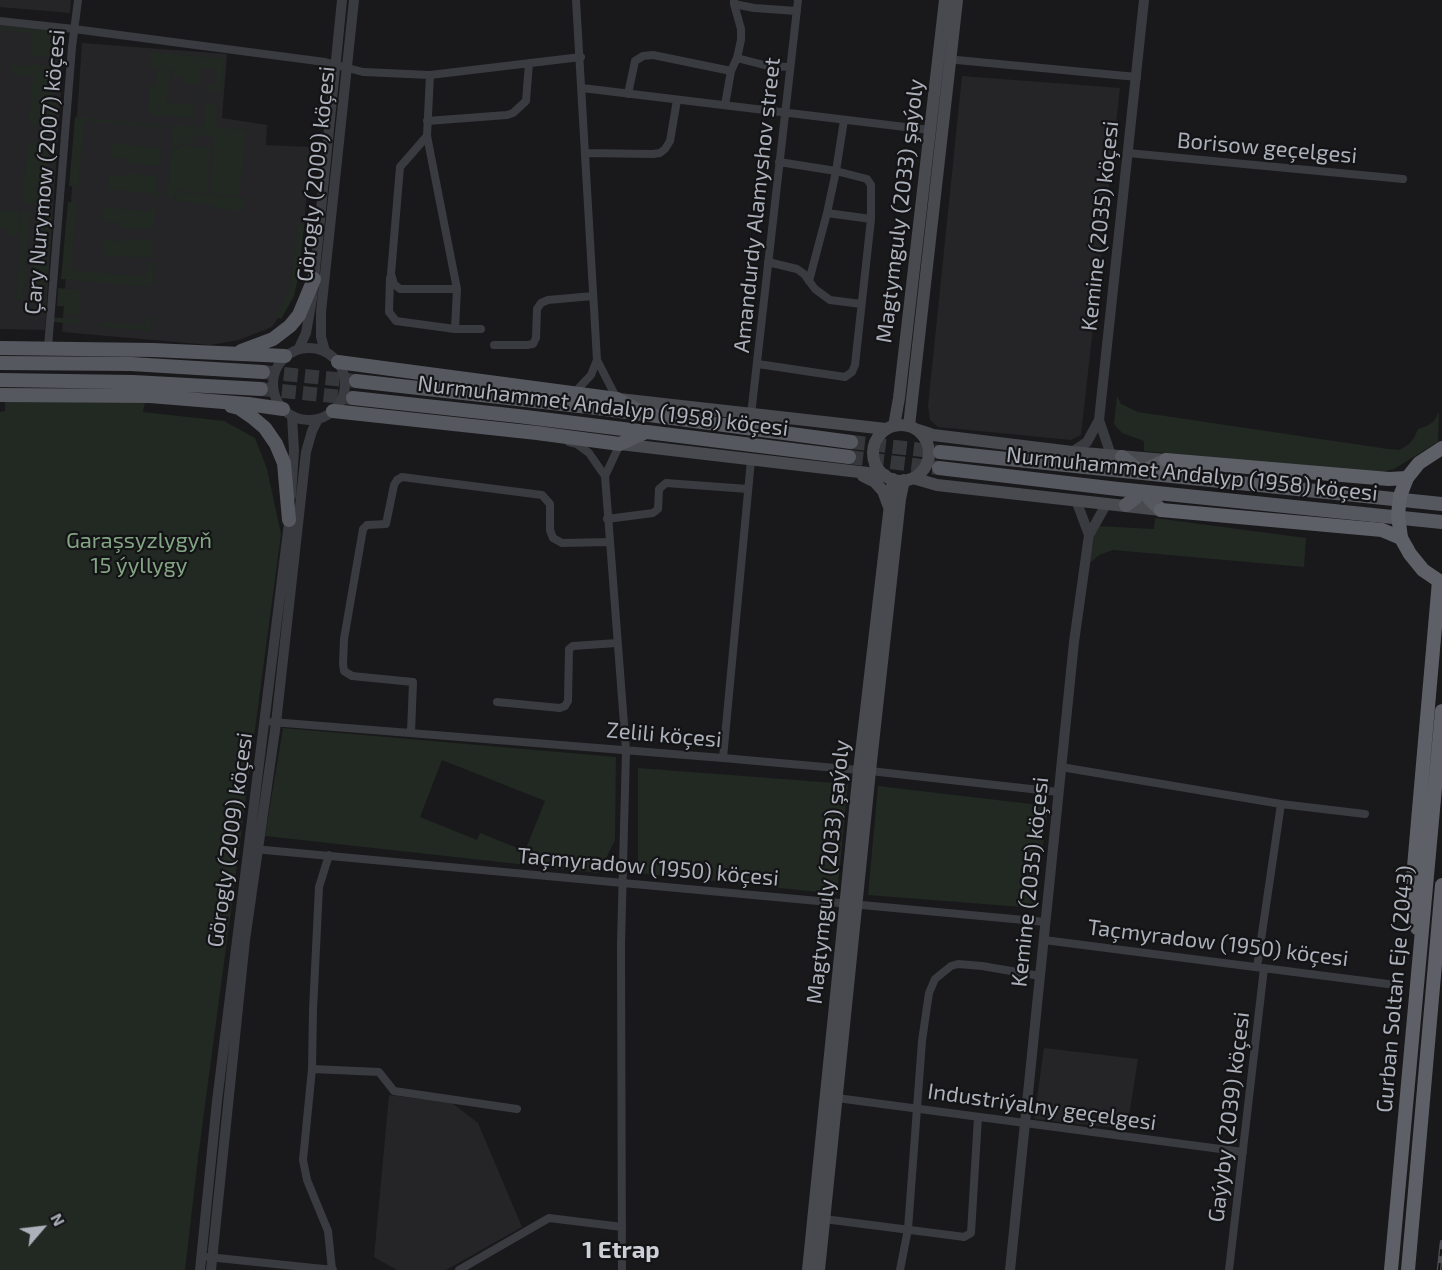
<!DOCTYPE html>
<html>
<head>
<meta charset="utf-8">
<style>
	body { margin:0 }
	#map { position:relative; width:1442px; height:1270px; overflow:hidden; background:#19191b; font-family:"Exo 2",sans-serif }
	canvas { display:block }
	.north { position:absolute; left:12px; top:1198px; width:60px; height:60px; -webkit-text-stroke:4px #141416; paint-order:stroke; rotate:62deg; font-size:16px; font-weight:700; line-height:24px; text-align:center; color:#abb0ba }
	.north::after { content:''; display:block; margin:auto; width:21px; height:27px; background:#abb0ba; clip-path:polygon(50% 0,100% 100%,50% 72%,0 100%) }
</style>
</head>
<body>
<div id="map">
<canvas width="1442" height="1270"></canvas>
<div class="north">N</div>
</div>
<script>
const ctx = document.querySelector('canvas').getContext('2d');
ctx.lineJoin = 'round';
function fill(path, color) { ctx.fillStyle = color; ctx.fill(path, 'evenodd'); }
const toPath = rows => new Path2D(rows.map(r => 'M' + r).join(''));
function trace(path, color, width, dash) { ctx.strokeStyle = color; ctx.lineWidth = width; ctx.lineCap = dash ? 'butt' : 'round'; ctx.setLineDash(dash || []); ctx.stroke(path); }
function drawText(font, color, halo, rows, align = 'center') {
  ctx.font = font + ' "Exo 2",sans-serif'; ctx.lineWidth = 4.5; ctx.setLineDash([]); ctx.textBaseline = 'middle'; ctx.strokeStyle = halo; ctx.fillStyle = color; for (const [text, x, y, turn = 0] of rows) {
    ctx.save(); ctx.translate(x, y); ctx.rotate((+turn || 0) * Math.PI / 180); ctx.textAlign = isNaN(turn) ? turn : align; if (halo) ctx.strokeText(text, 0, 0); ctx.fillText(text, 0, 0); ctx.restore();
  }
}
const built = toPath([
	[0,0,71,0,70,13,0,7],
	[0,24,65,30,45,330,0,329],
	[82,43,227,54,222,118,267,125,266,145,310,147,304,228,292,298,272,327,239,340,210,345,62,332],
	[962,76,1120,88,1081,435,1071,440,938,427,930,420,928,406],
	[1044,1048,1138,1059,1127,1129,1034,1119],
	[389,1095,452,1103,478,1123,522,1227,446,1270,397,1270,374,1257]
]);
const green = toPath([
	[0,26,53,31,59,33,57,58,31,56,31,33,0,30],
	[151,52,224,59,221,91,209,90,207,103,217,104,215,127,246,130,239,196,210,194,214,137,194,135,192,144,180,143,179,146,172,145,173,125,204,127,208,85,215,86,216,69,201,68,195,118,193,118,197,84,185,82,185,78,174,77,174,70,170,69,167,102,192,105,191,118,151,114,148,111,150,87,156,85,158,68,150,67],
	[30,64,56,67,51,127,29,125,33,76,11,75,12,65,30,67],
	[75,117,163,125,163,128,84,121,78,187,69,186],
	[28,141,50,143,44,204,22,202],
	[112,143,161,148,159,166,128,163,127,159,111,157],
	[181,145,211,148,207,193,177,190,176,186,174,199,167,198,171,148,180,149],
	[126,173,158,176,157,197,153,197,153,193,108,190,110,175,125,177],
	[177,192,245,198,244,211,216,209,208,204,176,201],
	[68,202,77,203,71,270,146,277,148,262,154,263,152,287,61,279],
	[104,207,151,212,152,207,156,207,153,230,122,228,121,223,103,222],
	[0,210,20,212,18,235,5,234,5,229,0,228],
	[21,212,30,213,23,300,16,299,21,243,19,242],
	[38,214,52,215,44,302,30,301],
	[298,224,304,225,299,274,294,296,281,319,276,316,290,288],
	[121,238,153,241,151,258,103,255,104,240,120,242],
	[58,288,80,290,80,315,64,314,64,306,57,306],
	[146,317,152,317,151,328,148,331,54,322,54,318,62,318,79,319,79,322,82,324,100,326,104,325,104,322,145,325],
	[1117,396,1121,404,1138,412,1388,449,1399,450,1408,445,1414,438,1418,429,1427,426,1434,421,1439,412,1438,442,1394,469,1378,473,1144,451,1144,441,1122,433,1114,424],
	[5,401,145,403,143,412,224,421,255,438,267,469,281,534,198,1158,185,1270,0,1270,0,412,5,411],
	[1155,518,1306,538,1304,567,1113,550,1099,555,1090,563,1096,526,1154,529],
	[283,728,616,757,615,840,599,873,265,836],
	[442,760,545,801,525,851,480,833,477,840,420,817],
	[638,768,848,784,837,894,638,873],
	[878,786,1048,806,1035,908,868,895]
]);
const primaryTunnel = toPath([
	[263,372,356,381],
	[261,389,353,398],
	[851,442,940,452],
	[849,457,939,468]
]);
const minor = toPath([
	[576,0,597,360,617,399],
	[734,0,734,4,754,8,797,11],
	[0,21,74,29,325,62,363,72,430,75,581,57],
	[737,58,768,66,790,67],
	[946,59,1137,77],
	[731,71,737,58,741,40,741,29,734,4],
	[430,75,427,136,457,289,455,329],
	[582,88,930,130],
	[628,94,635,61,643,56,653,55,731,71,725,105],
	[427,121,507,115,513,113,526,101,529,63],
	[427,136,400,167,391,274,394,284,400,289,457,289],
	[585,153,653,154,660,153,665,149,670,141,677,100],
	[1128,153,1403,179],
	[779,162,836,171,827,213],
	[768,262,797,269,804,274,815,289,830,300,861,304],
	[390,278,389,312,396,321,455,329,481,329],
	[809,281,827,213,871,219],
	[494,345,527,345,533,344,536,338,537,309,541,303,548,300,593,296],
	[48,347,72,47,78,0],
	[758,364,845,377,852,372,855,365,871,219,871,185,867,179,836,171,844,120],
	[574,393,591,375,597,360],
	[751,415,798,0],
	[569,442,577,444,589,453,605,476],
	[620,444,605,476,626,750,621,944,622,1270],
	[607,519,653,513,658,509,659,489,666,483,748,489],
	[497,702,560,708,565,706,568,701,569,649,573,646,617,643],
	[272,722,723,758,870,771,1058,792],
	[411,733,413,682,352,676,344,671,343,664,344,639,363,529,367,525,386,524,394,485,397,480,402,477,542,495,550,504,550,530,553,538,562,543,609,542],
	[723,758,751,460],
	[1061,767,1281,804,1365,814],
	[254,849,1046,922],
	[329,855,319,887,313,1010,312,1069,303,1160,307,1180,328,1231,332,1270],
	[1044,940,1388,984],
	[1257,967,1281,804],
	[312,1069,379,1072,394,1091,517,1109],
	[837,1098,1243,1152],
	[824,1219,957,1236,964,1237,971,1233,978,1117],
	[208,1257,333,1270],
	[459,1270,549,1218,622,1227],
	[900,1270,908,1229,922,1041,929,993,935,979,951,966,958,964,982,966,1040,976],
	[1229,1270,1264,968]
]);
const tertiary = toPath([
	'273 384a36 36 0 1 1 72 0a36 36 0 1 1-72 0Z',
	[299,348,306,333,312,299,342,0],
	[325,351,321,337,321,312,354,0],
	[1072,452,1087,442,1099,420],
	[1111,455,1099,420,1144,0],
	[291,496,294,451,292,416],
	[1089,535,1107,503],
	[200,1270,217,1101,290,515],
	[211,1270,245,940,276,723,306,452,312,431,318,419],
	[1010,1270,1074,642,1089,535,1076,500]
]);
const secondary = toPath([
	[619,399,886,429],
	'873 453a28 28 0 1 1 56 0a28 28 0 1 1-56 0Z',
	[894,426,899,398,945,0],
	[909,426,957,0],
	[918,430,933,435,1072,452,1166,460],
	[620,444,885,475],
	[863,476,875,482,883,491,889,507],
	[913,478,937,485,1161,510],
	[808,1270,859,770,893,479],
	[819,1270,870,771,900,499,904,480]
]);
const primary = toPath([
	[0,348,153,350,285,356],
	[241,351,273,339,290,326,299,315,314,279],
	[338,362,617,399,639,411],
	[0,363,131,364,263,372],
	[0,380,133,382,261,389],
	[356,381,597,408,851,442],
	[0,395,150,396,248,404,283,409],
	[353,398,518,416,849,457],
	[231,406,239,408,252,417,265,428,276,444,284,463,289,520],
	[333,411,537,433,620,444,644,433],
	[940,452,1442,504],
	[1122,457,1141,472,1166,460],
	[939,468,1118,489,1442,522],
	[1126,505,1143,492,1161,510]
]);
const trunk = toPath([
	[1166,460,1389,479,1407,478],
	[1161,510,1382,530,1401,538],
	[1417,928,1411,901,1439,581],
	[1391,1270,1442,711],
	[1408,1270,1442,885]
]);
const rail = toPath([
	[1439,1270,1442,1242]
]);
const trunkBridge = toPath([
	[1442,448,1419,463,1407,478,1400,496,1398,515,1401,538,1410,554,1423,570,1442,583]
]);
const streetNames = [
	["Borisow geçelgesi",1267,148,5],
	["Çary Nurymow (2007) köçesi",45,172,-85],
	["Görogly (2009) köçesi",316,174,-84],
	["Amandurdy Alamyshov street",757,205,-84],
	["Magtymguly (2033) şaýoly",900,211,-83],
	["Kemine (2035) köçesi",1100,226,-84],
	["Nurmuhammet Andalyp (1958) köçesi",603,406,7],
	["Nurmuhammet Andalyp (1958) köçesi",1192,474,6],
	["Zelili köçesi",664,735,5],
	["Görogly (2009) köçesi",230,840,-82],
	["Taçmyradow (1950) köçesi",648,867,5],
	["Magtymguly (2033) şaýoly",828,872,-84],
	["Kemine (2035) köçesi",1030,882,-84],
	["Taçmyradow (1950) köçesi",1218,943,7],
	["Gurban Soltan Eje (2043)",1395,989,-85],
	["Industriýalny geçelgesi",1042,1107,8],
	["Gaýyby (2039) köçesi",1229,1117,-83]
];
const parkNames = [
	["Garaşsyzlygyň",139,541],
	["15 ýyllygy",139,566]
];
const neighbourhoodNames = [
	["1 Etrap",621,1250]
];
fill(built, '#252528');
fill(green, '#212922');
trace(primaryTunnel, '#36373b', 14, [14, 7]);
trace(minor, '#3a3b40', 8);
trace(tertiary, '#3a3b40', 10);
trace(secondary, '#484a50', 12);
trace(primary, '#56585f', 14);
trace(trunk, '#5e6068', 14);
trace(rail, '#4d4f55', 4.5);
trace(rail, '#141416', 2, [7]);
trace(trunkBridge, '#5e6068', 14);
drawText('22px', '#abb0ba', '#141416', streetNames);
drawText('22px', '#83a584', '#141416', parkNames);
drawText('bold 24px', '#cccfd6', '#141416', neighbourhoodNames);
</script>
</body>
</html>
